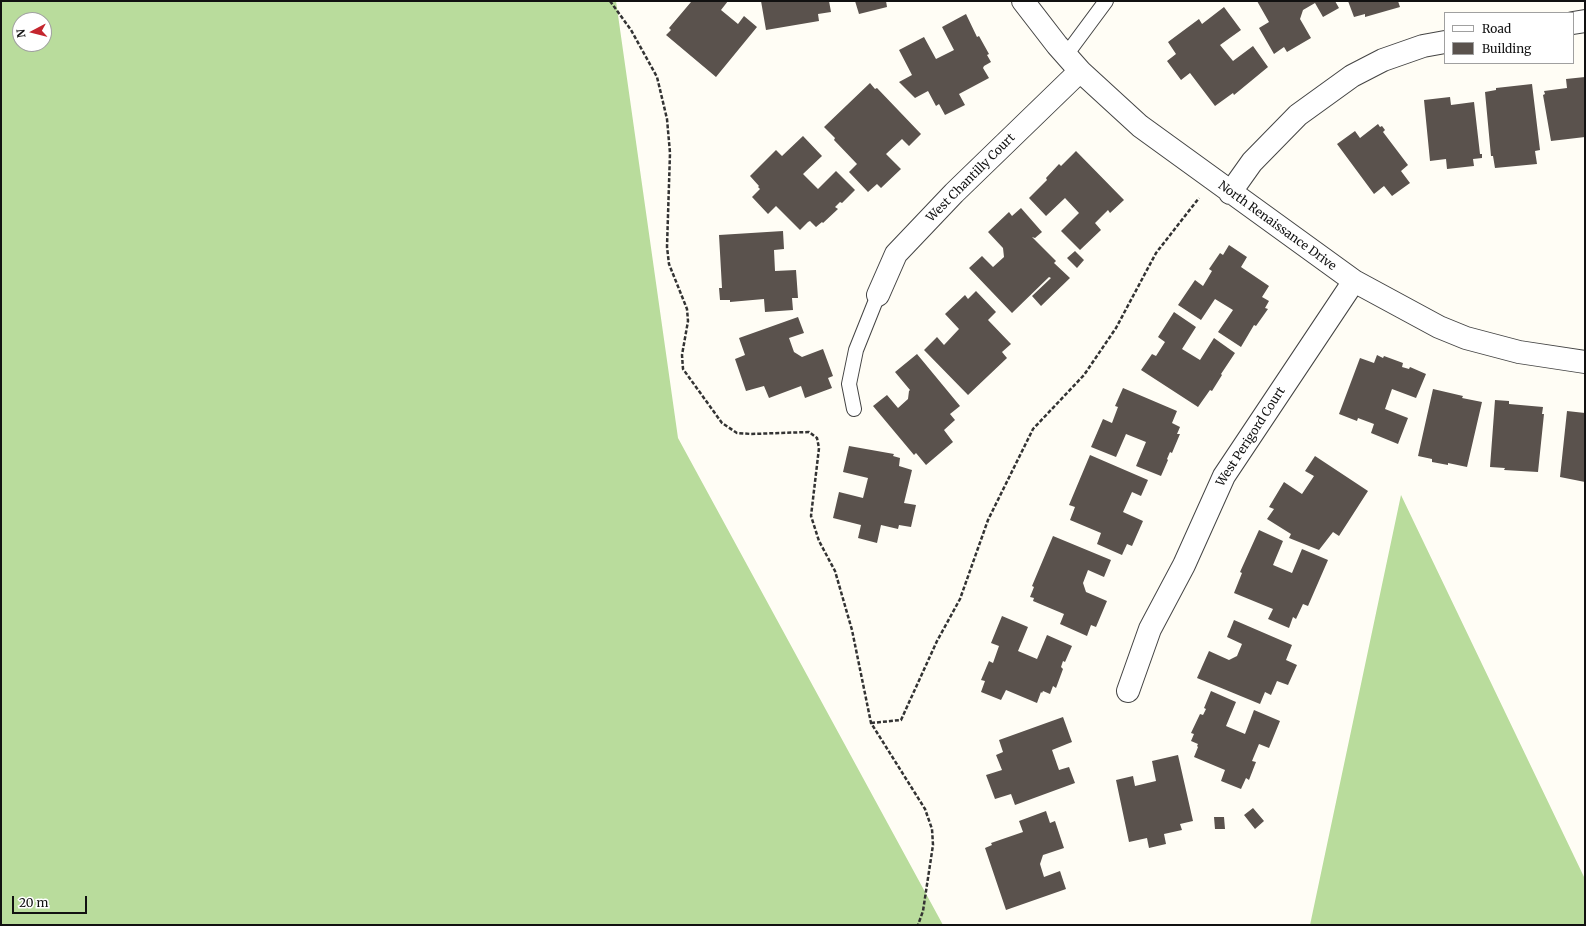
<!DOCTYPE html>
<html>
<head>
<meta charset="utf-8">
<style>
	body { margin:0 }
	#map { position:relative; width:1586px; height:926px; overflow:hidden; background:#fffdf5; font-family:Merriweather,serif }
	canvas { display:block }
	.frame { position:absolute; inset:0; border:2px solid #111; pointer-events:none }
	.legend { position:absolute; left:1444px; top:12px; width:130px; height:52px; box-sizing:border-box; background:#fff; border:1px solid #a0a0a0; margin:0; padding:5px 7px; list-style:none; font-size:12px; color:#111 }
	.legend li { display:flex; align-items:center; gap:8px; height:20px }
	.legend b { width:20px; border:1px solid #a0a0a0 }
	.north { position:absolute; left:12px; top:12px; width:40px; height:40px; box-sizing:border-box; background:#fff; border:1px solid #a0a0a0; border-radius:50%; rotate:263deg; font-size:11px; font-weight:700; line-height:16px; text-align:center; color:#111 }
	.north::after { content:''; display:block; margin:auto; width:14px; height:18px; background:#c4262e; clip-path:polygon(50% 0,100% 100%,50% 72%,0 100%) }
	.scale { position:absolute; left:12px; top:896px; width:75px; height:18px; box-sizing:border-box; border:2px solid #111; border-top:0; padding-left:5px; font-size:12px; line-height:14px; white-space:nowrap; color:#111; -webkit-text-stroke:3px #fff; paint-order:stroke }
</style>
</head>
<body>
<div id="map">
<canvas width="1586" height="926"></canvas>
<div class="frame"></div>
<ul class="legend">
<li><b style="height:5px;background:#fff"></b>Road</li>
<li><b style="height:11px;background:#5a524d"></b>Building</li>
</ul>
<div class="north">N</div>
<div class="scale">20 m</div>
</div>
<script>
const ctx = document.querySelector('canvas').getContext('2d');
ctx.lineJoin = 'round';
function fill(path, color) { ctx.fillStyle = color; ctx.fill(path, 'evenodd'); }
const toPath = rows => new Path2D(rows.map(r => 'M' + r).join(''));
function trace(path, color, width, dash) { ctx.strokeStyle = color; ctx.lineWidth = width; ctx.lineCap = dash ? 'butt' : 'round'; ctx.setLineDash(dash || []); ctx.stroke(path); }
function drawText(font, color, halo, rows, align = 'center') {
  ctx.font = font + ' Merriweather,serif'; ctx.lineWidth = 4; ctx.setLineDash([]); ctx.textBaseline = 'middle'; ctx.strokeStyle = halo; ctx.fillStyle = color; for (const [text, x, y, turn = 0] of rows) {
    ctx.save(); ctx.translate(x, y); ctx.rotate((+turn || 0) * Math.PI / 180); ctx.textAlign = isNaN(turn) ? turn : align; if (halo) ctx.strokeText(text, 0, 0); ctx.fillText(text, 0, 0); ctx.restore();
  }
}
const forest = toPath([
	[1,1,616,1,678,438,943,925,1,925],
	[20,20,44,20,44,44,20,44],
	[1401,495,1585,879,1585,925,1310,925]
]);
const building = toPath([
	[689,1,728,1,721,10,738,24,744,16,757,27,716,77,666,35,671,30,669,28,691,2],
	[761,1,829,1,831,12,818,14,819,21,766,30],
	[855,1,886,1,887,7,859,14],
	[1257,1,1335,1,1339,8,1323,17,1315,3,1303,10,1300,19,1311,38,1287,52,1284,47,1274,54,1259,28,1269,22],
	[1348,1,1398,1,1400,7,1365,17,1365,14,1354,17],
	[1224,7,1241,30,1220,45,1233,61,1253,46,1268,67,1234,95,1233,93,1215,106,1190,73,1181,80,1167,61,1176,54,1168,42,1199,19,1202,24],
	[966,14,977,37,979,36,989,54,987,55,991,62,984,66,983,68,989,78,959,94,965,105,945,115,939,104,936,106,928,91,915,98,899,82,912,75,899,50,924,37,936,59,954,50,942,27],
	[1585,77,1585,137,1551,141,1543,95,1545,94,1544,91,1567,88,1566,79],
	[870,83,875,89,877,88,921,134,909,146,902,139,886,154,901,169,881,188,877,184,868,192,849,172,857,164,834,140,835,138,824,127],
	[1532,84,1540,150,1535,151,1537,164,1495,168,1493,156,1491,156,1485,92,1496,90,1496,88],
	[1450,97,1451,105,1474,102,1480,154,1482,154,1482,158,1473,159,1474,166,1447,169,1446,159,1430,161,1424,100],
	[1378,124,1380,127,1382,126,1385,130,1383,132,1408,165,1401,171,1410,183,1392,196,1384,186,1374,194,1337,144,1355,131,1360,138],
	[803,136,822,156,803,174,818,189,836,171,855,190,842,203,840,202,835,207,838,209,823,223,822,222,816,227,810,221,808,222,800,230,776,206,768,214,752,197,760,189,758,187,759,186,750,176,776,150,782,156],
	[1076,151,1124,200,1110,213,1108,210,1095,223,1101,230,1080,250,1061,231,1079,213,1065,198,1046,216,1029,198,1047,180,1046,178,1059,164,1061,166],
	[1021,208,1042,232,1035,238,1032,237,1056,261,1054,263,1070,278,1041,306,1032,296,1051,278,1049,277,1012,313,969,268,982,256,993,267,1004,257,1003,248,988,232,1009,212,1012,216],
	[783,231,784,249,774,250,775,271,796,270,798,298,792,298,793,310,765,312,764,299,730,302,730,300,720,300,719,288,722,288,719,235],
	[1229,245,1247,257,1241,267,1269,286,1262,297,1269,301,1265,308,1268,309,1256,326,1254,325,1241,347,1218,332,1233,310,1215,299,1201,320,1178,305,1195,280,1203,286,1212,271,1209,269,1220,253,1223,255],
	[1075,251,1084,260,1077,268,1067,258],
	[976,291,996,312,988,320,1011,344,1002,352,1007,358,968,395,924,350,937,337,944,345,959,329,945,314,965,295,968,299],
	[1174,312,1196,327,1182,349,1200,360,1214,338,1235,353,1221,374,1222,375,1212,391,1210,390,1198,407,1141,370,1152,354,1156,356,1165,342,1158,337],
	[798,317,804,333,789,338,794,352,802,357,823,349,833,376,828,378,832,388,805,398,801,386,769,398,764,386,746,391,735,359,745,355,739,338],
	[917,354,960,406,950,414,955,420,944,430,953,442,926,465,916,453,914,455,873,406,887,395,898,408,908,399,909,391,910,390,895,372],
	[1377,355,1383,358,1384,356,1403,363,1402,367,1409,369,1410,367,1426,374,1416,398,1392,389,1385,409,1408,418,1398,444,1371,433,1374,424,1358,418,1357,421,1339,414,1360,358,1374,363],
	[1123,388,1177,411,1172,423,1180,427,1177,434,1180,434,1172,453,1170,452,1167,459,1168,460,1161,476,1136,466,1146,442,1126,434,1116,457,1091,447,1103,419,1112,423,1118,407,1115,406],
	[1433,389,1463,396,1462,398,1482,402,1467,467,1448,463,1448,465,1432,462,1432,459,1418,456],
	[1495,400,1509,401,1509,404,1543,407,1542,414,1544,414,1538,472,1504,470,1505,468,1490,467],
	[1567,411,1585,413,1585,482,1560,477],
	[849,446,894,454,893,456,900,458,899,466,912,470,904,503,916,505,911,527,899,525,898,529,881,525,877,543,858,538,861,525,833,518,839,492,863,498,868,478,843,472],
	[1090,455,1148,480,1141,496,1132,492,1123,512,1143,521,1132,546,1127,544,1122,555,1097,544,1101,533,1070,520,1075,507,1069,505],
	[1315,456,1368,491,1339,536,1333,532,1319,550,1289,538,1291,534,1267,519,1274,509,1269,507,1284,482,1302,494,1314,476,1305,471],
	[1259,530,1283,541,1273,565,1292,573,1302,549,1328,560,1308,606,1303,604,1296,619,1293,617,1289,628,1268,619,1273,609,1234,593,1242,573,1240,572],
	[1053,536,1111,560,1104,577,1088,570,1083,583,1086,592,1107,601,1096,627,1091,625,1087,636,1060,624,1064,614,1033,601,1034,598,1030,597,1034,587,1032,586],
	[1002,616,1028,627,1018,651,1037,659,1047,635,1072,646,1065,662,1063,661,1061,667,1063,669,1056,688,1053,686,1050,694,1043,691,1042,693,1041,692,1037,703,1006,690,1001,700,981,692,985,681,981,680,989,661,993,663,999,646,991,643],
	[1234,620,1292,645,1286,660,1297,665,1288,685,1277,681,1271,695,1265,692,1260,704,1197,678,1209,651,1229,660,1237,656,1242,644,1227,637],
	[1211,691,1236,702,1226,726,1245,734,1254,710,1280,721,1269,748,1259,744,1252,761,1256,762,1249,780,1246,778,1241,789,1221,781,1225,770,1194,757,1198,747,1197,746,1198,744,1191,741,1194,734,1191,733,1200,714,1203,715,1206,709,1204,708],
	[1063,717,1072,742,1052,750,1059,770,1069,767,1075,783,1015,805,1011,794,995,799,986,775,1002,770,996,755,1003,752,999,740],
	[1178,755,1193,821,1180,824,1182,830,1164,834,1166,844,1149,848,1147,838,1129,842,1116,780,1133,776,1135,786,1156,781,1152,761],
	[1253,808,1264,821,1255,829,1244,815],
	[1046,811,1050,823,1055,821,1064,848,1043,855,1040,864,1044,877,1060,871,1066,889,1006,910,985,848,992,845,991,843,1023,832,1019,821],
	[1214,817,1224,817,1225,829,1215,829]
]);
const path = toPath([
	[610,1,631,30,657,77,667,119,670,153,667,247,669,264,687,309,688,321,682,355,683,369,722,423,737,433,751,434,809,432,817,438,819,448,811,516,819,541,835,571,852,630,871,723,925,809,932,829,933,845,923,911,918,925],
	[871,723,901,720,937,641,960,599,988,520,1033,429,1084,375,1116,328,1156,253,1199,198]
]);
const lane = toPath([
	[1066,55,1106,1],
	[854,409,849,384,856,350,878,295]
]);
const street = toPath([
	[1023,1,1057,45,1080,71,1140,126,1354,281,1439,327,1466,338,1519,352,1585,362],
	[1573,23,1585,21],
	[1230,193,1252,162,1298,115,1352,76,1383,60,1423,46,1445,42],
	[878,295,896,254,954,193,1080,71],
	[1128,691,1150,629,1184,565,1224,476,1354,281]
]);
const streetNames = [
	["West Chantilly Court",971,178,-45],
	["North Renaissance Drive",1277,226,36],
	["West Perigord Court",1251,437,-57]
];
fill(forest, '#b9dc9c');
fill(building, '#5a524d');
trace(lane, '#444', 16);
trace(street, '#444', 24);
trace(path, '#333', 2.5, [4, 2]);
trace(lane, '#fff', 14);
trace(street, '#fff', 22);
drawText('12px', '#111', '#fff', streetNames);
</script>
</body>
</html>
